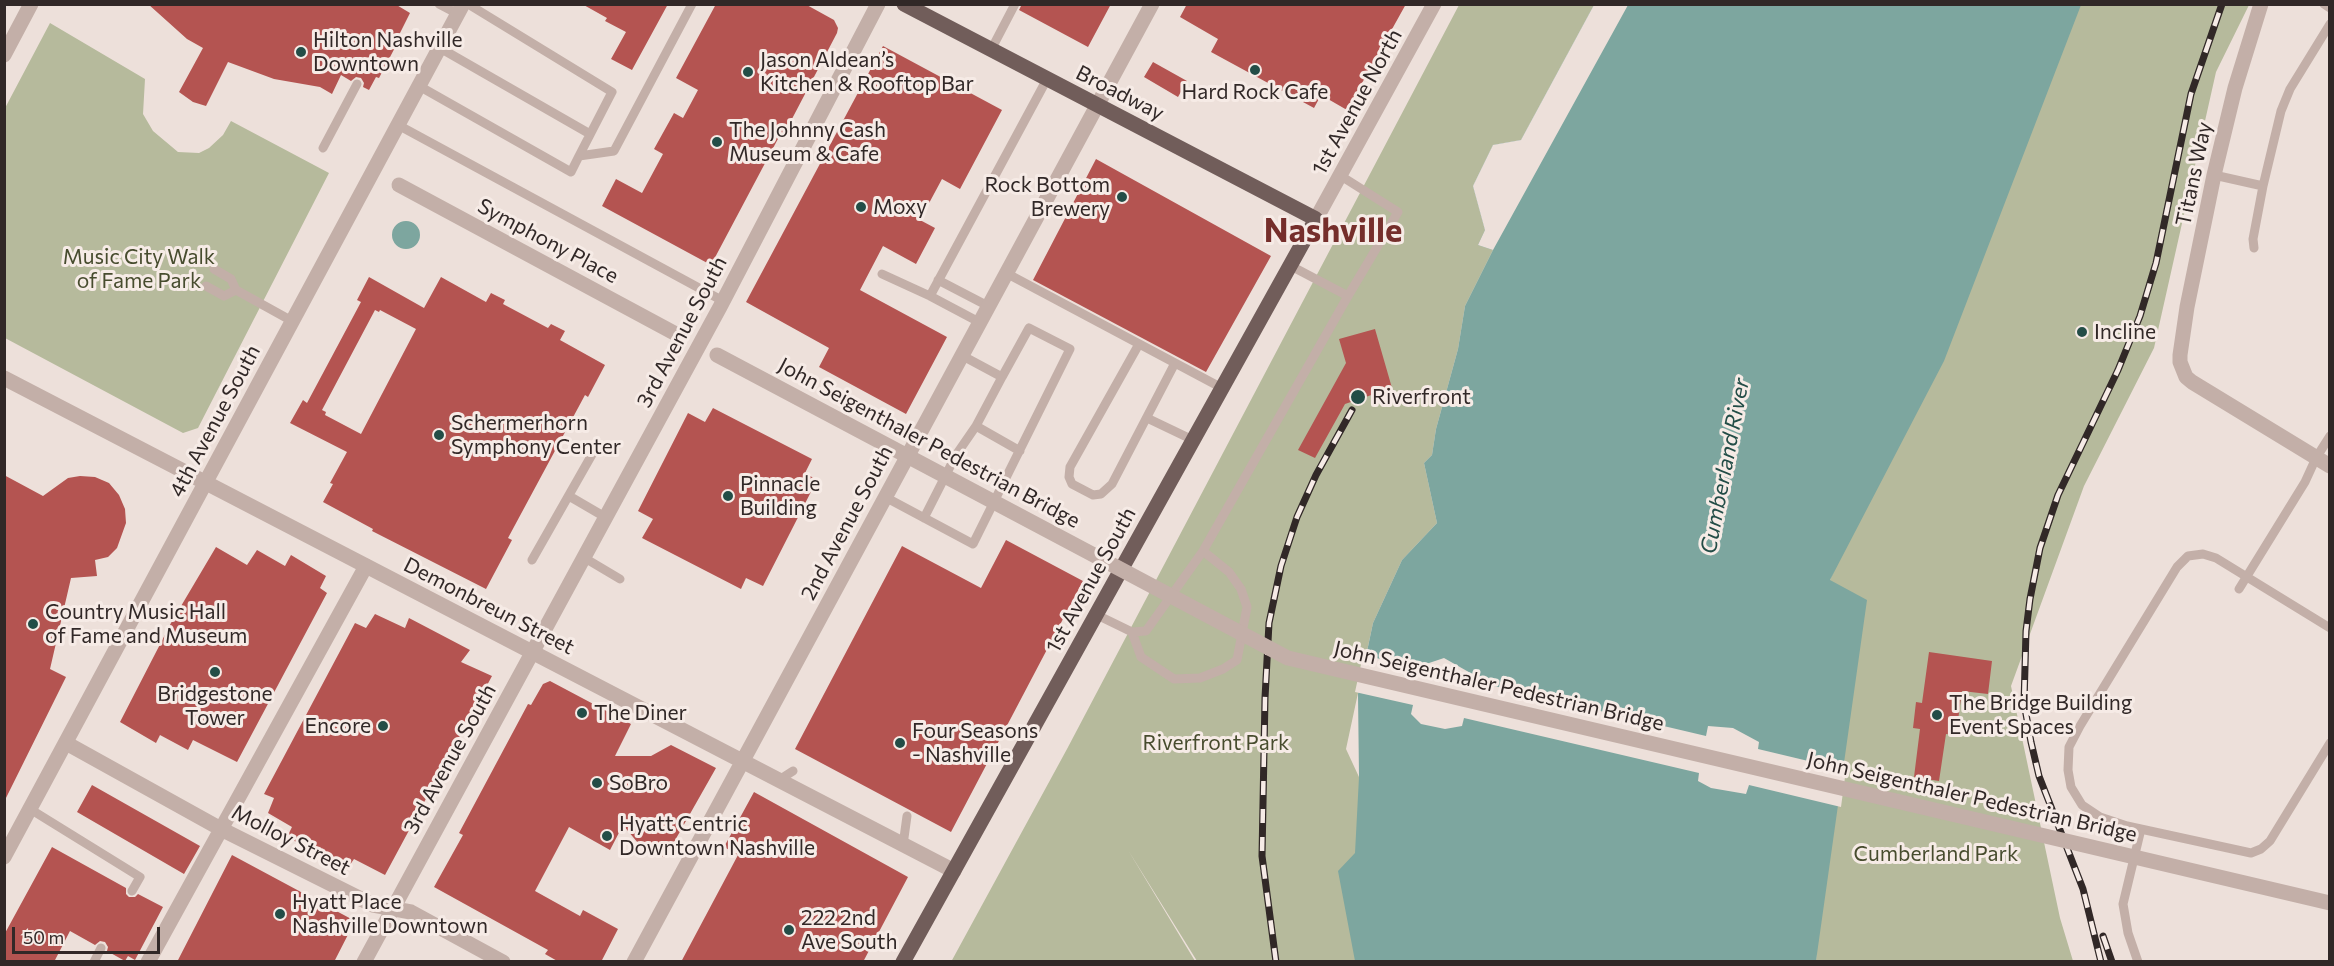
<!DOCTYPE html>
<html>
<head>
<meta charset="utf-8">
<style>
	body { margin:0 }
	#map { position:relative; width:2334px; height:966px; overflow:hidden; background:#ede0da; font-family:Commissioner,sans-serif }
	canvas { display:block }
	.frame { position:absolute; inset:0; border:6px solid #312827; pointer-events:none }
	.scale { position:absolute; left:12px; top:927px; width:148px; height:27px; box-sizing:border-box; border:3px solid #312827; border-top:0; padding-left:8px; font-size:18px; line-height:21px; white-space:nowrap; color:#312827; -webkit-text-stroke:4px #f6ebe6; paint-order:stroke }
</style>
</head>
<body>
<div id="map">
<canvas width="2334" height="966"></canvas>
<div class="frame"></div>
<div class="scale">50 m</div>
</div>
<script>
const ctx = document.querySelector('canvas').getContext('2d');
ctx.lineJoin = 'round';
function fill(path, color) { ctx.fillStyle = color; ctx.fill(path, 'evenodd'); }
const toPath = rows => new Path2D(rows.map(r => 'M' + r).join(''));
function trace(path, color, width, dash) { ctx.strokeStyle = color; ctx.lineWidth = width; ctx.lineCap = dash ? 'butt' : 'round'; ctx.setLineDash(dash || []); ctx.stroke(path); }
function drawText(font, color, halo, rows, align = 'center') {
  ctx.font = font + ' Commissioner,sans-serif'; ctx.lineWidth = 6; ctx.setLineDash([]); ctx.textBaseline = 'middle'; ctx.strokeStyle = halo; ctx.fillStyle = color; for (const [text, x, y, turn = 0] of rows) {
    ctx.save(); ctx.translate(x, y); ctx.rotate((+turn || 0) * Math.PI / 180); ctx.textAlign = isNaN(turn) ? turn : align; if (halo) ctx.strokeText(text, 0, 0); ctx.fillText(text, 0, 0); ctx.restore();
  }
}
const green = toPath([
	[1459,5,1594,5,1521,140,1493,145,1473,186,1485,230,1493,250,1465,306,1458,349,1436,429,1432,455,1424,463,1437,523,1402,560,1373,623,1346,749,1359,777,1362,961,1197,961,1128,850,1195,961,951,962,1067,749],
	[2072,5,2249,5,2216,72,2154,348,2084,486,2011,686,2060,918,2073,961,1816,962,1830,580],
	[50,23,145,79,143,114,153,131,178,152,199,153,209,148,223,135,231,121,329,173,198,428,183,433,5,338,4,110]
]);
const water = toPath([
	[1594,5,2081,5,1944,361,1830,580,1867,600,1816,961,1355,961,1338,871,1355,853,1359,777,1358,694,1373,623,1402,560,1437,523,1424,463,1432,455,1436,429,1458,349,1465,306,1493,250,1478,245,1485,230,1473,186,1493,145,1521,140],
	'392 235a14 14 0 1 1 28 0a14 14 0 1 1-28 0Z'
]);
const pier = toPath([
	[1594,5,1628,5,1493,250,1478,245,1485,230,1473,186,1493,145,1521,140],
	[1363,655,1424,669,1426,664,1444,658,1474,675,1473,681,1706,736,1708,726,1733,728,1759,742,1758,749,1846,770,1841,807,1749,785,1746,794,1711,788,1698,781,1699,773,1464,718,1462,726,1445,729,1421,724,1411,714,1413,705,1355,692]
]);
const building = toPath([
	[148,4,395,4,410,13,398,37,400,38,379,78,376,77,369,90,363,87,364,83,361,78,356,77,351,81,341,75,332,94,320,87,274,79,228,62,206,106,193,102,179,92,203,48,187,39],
	[582,4,668,4,632,70,611,59,626,32,605,21,607,18],
	[716,4,805,4,834,20,838,28,837,33,783,136,780,135,711,265,602,206,616,179,642,193,663,154,654,149,674,113,683,118,698,90,676,78],
	[1022,4,1111,4,1088,47,1019,10],
	[1187,4,1406,4,1347,110,1321,95,1314,108,1211,52,1218,39,1180,17],
	[883,46,1002,110,960,189,942,179,920,220,935,228,916,264,883,246,860,290,947,337,906,414,819,367,829,348,746,302],
	[1153,62,1187,81,1178,97,1144,77],
	[1096,159,1271,256,1206,372,1033,280],
	[369,277,424,308,441,277,486,302,491,293,505,300,503,304,548,328,551,324,565,331,560,340,605,365,588,397,585,395,508,538,512,540,486,589,372,531,373,529,323,502,333,484,330,483,347,452,290,423,303,400,307,403,361,302,357,300],
	[375,310,379,312,380,310,416,329,361,434,325,415,326,412,322,410],
	[1375,329,1392,388,1345,404,1315,458,1298,450,1346,363,1339,339],
	[713,408,812,459,805,473,817,480,763,586,746,578,741,589,642,538,653,519,638,511,688,413,705,422],
	[4,475,43,496,68,478,80,476,95,477,109,483,119,495,125,509,126,523,117,548,108,557,95,560,97,576,71,578,50,669,66,677,4,802],
	[1006,540,1083,581,951,832,795,749,902,546,981,588],
	[216,547,247,565,257,550,285,566,291,555,326,576,320,588,327,593,237,762,193,740,188,750,160,735,156,743,120,722,171,623],
	[375,614,405,628,409,618,470,650,461,662,492,676,385,875,354,859,347,869,287,837,292,827,268,813,274,798,264,794,355,623,366,628],
	[1929,652,1992,661,1988,694,1962,691,1956,735,1946,734,1939,781,1914,777,1920,729,1913,728,1916,702,1922,703],
	[550,681,631,724,615,756,651,756,671,745,716,768,665,858,638,843,623,825,610,850,569,827,535,891,580,916,583,910,618,929,601,962,559,962,545,954,548,950,434,887,463,835,459,833,528,704,531,705,543,684],
	[92,785,200,846,184,874,77,812],
	[754,792,908,877,863,962,681,962,738,855,724,847],
	[52,847,126,888,126,894,129,897,135,897,138,894,163,907,135,960,128,956,125,961,107,951,108,947,105,942,100,941,95,945,70,931,54,962,4,962,4,935],
	[232,855,355,921,334,962,177,962]
]);
const service = toPath([
	[439,4,458,14],
	[468,4,612,92,579,156,614,151,692,4],
	[2324,4,2330,8],
	[440,48,590,134],
	[991,50,1015,4],
	[419,86,571,172,579,156],
	[398,125,723,301],
	[323,148,357,84],
	[2214,175,2263,186],
	[2254,248,2253,239,2263,186,2281,111,2290,89,2330,24],
	[1291,266,1348,296],
	[214,269,231,279,236,290,292,321],
	[1006,273,1222,388],
	[882,274,930,296,1047,79],
	[938,280,988,306],
	[206,286,224,296,236,290],
	[930,296,979,322],
	[1139,344,1070,467,1069,477,1072,484,1093,495,1101,494,1112,484,1175,363],
	[1147,418,1193,440],
	[976,426,1020,451],
	[569,496,605,517],
	[885,497,973,544,1070,349,1029,328,1002,377,961,355],
	[924,518,956,455,976,426,1002,377],
	[583,557,620,579],
	[532,560,594,451],
	[2239,589,2305,482,2316,458,2330,436],
	[1095,614,1132,632,1146,631,1203,551,1348,296,1398,212,1341,176],
	[2330,628,2216,558,2203,554,2188,556,2177,567,2080,726,2069,747,2068,770,2071,787,2082,805,2100,817,2127,826,2251,853,2261,849,2270,841,2330,743],
	[1132,632,1141,657,1174,679,1200,678,1223,669,1237,660,1247,607,1241,589,1229,572,1203,551],
	[779,780,793,771],
	[30,809,140,877,132,891],
	[903,845,907,816],
	[94,962,101,948],
	[2138,962,2128,933,2123,904,2141,829]
]);
const pedestrian = toPath([
	[399,185,676,334]
]);
const minor = toPath([
	[1316,219,1434,4],
	[66,743,221,829,373,905,411,912,503,962],
	[148,962,366,566],
	[364,962,720,307,878,4]
]);
const tertiary = toPath([
	[2261,4,2235,88,2214,175,2187,307,2180,355,2180,362,2186,377,2192,382,2330,466],
	[4,55,31,4],
	[4,378,954,871],
	[4,857,463,4],
	[634,962,1152,4]
]);
const primary = toPath([
	[903,962,1316,219,904,4]
]);
const rail = toPath([
	[2103,936,2112,962],
	[1276,962,1262,856,1265,698,1269,623,1281,566,1297,517,1316,475,1352,410],
	[2101,962,2083,889,2039,776,2031,742,2024,703,2026,631,2030,599,2040,548,2058,495,2118,370,2140,316,2156,263,2191,94,2222,4]
]);
const pedestrianBridge = toPath([
	[717,355,1288,658,2330,903]
]);
const markers = [
	[301,52,6,"#234d47"],
	[1255,70,6,"#234d47"],
	[748,72,6,"#234d47"],
	[717,142,6,"#234d47"],
	[1122,197,6,"#234d47"],
	[861,207,6,"#234d47"],
	[2082,332,6,"#234d47"],
	[1358,397,8,"#234d47"],
	[439,435,6,"#234d47"],
	[728,496,6,"#234d47"],
	[33,624,6,"#234d47"],
	[215,672,6,"#234d47"],
	[582,713,6,"#234d47"],
	[1937,715,6,"#234d47"],
	[383,726,6,"#234d47"],
	[900,743,6,"#234d47"],
	[597,783,6,"#234d47"],
	[607,836,6,"#234d47"],
	[280,914,6,"#234d47"],
	[789,930,6,"#234d47"]
];
const poiNames = [
	["Hilton Nashville",313,40],
	["Downtown",313,64],
	["Jason Aldean’s",760,60],
	["Kitchen & Rooftop Bar",760,84],
	["Hard Rock Cafe",1255,92,"center"],
	["The Johnny Cash",729,130],
	["Museum & Cafe",729,154],
	["Rock Bottom",1110,185,"right"],
	["Brewery",1110,209,"right"],
	["Moxy",873,207],
	["Incline",2094,332],
	["Riverfront",1372,397],
	["Schermerhorn",451,423],
	["Symphony Center",451,447],
	["Pinnacle",740,484],
	["Building",740,508],
	["Country Music Hall",45,612],
	["of Fame and Museum",45,636],
	["Bridgestone",215,694,"center"],
	["Tower",215,718,"center"],
	["The Bridge Building",1949,703],
	["Event Spaces",1949,727],
	["The Diner",594,713],
	["Encore",371,726,"right"],
	["Four Seasons",912,731],
	["- Nashville",912,755],
	["SoBro",609,783],
	["Hyatt Centric",619,824],
	["Downtown Nashville",619,848],
	["Hyatt Place",292,902],
	["Nashville Downtown",292,926],
	["222 2nd",801,918],
	["Ave South",801,942]
];
const streetNames = [
	["Broadway",1120,93,27],
	["1st Avenue North",1357,102,-61],
	["Titans Way",2194,174,-78],
	["Symphony Place",548,241,28],
	["3rd Avenue South",682,332,-62],
	["4th Avenue South",215,421,-62],
	["John Seigenthaler Pedestrian Bridge",929,443,28],
	["2nd Avenue South",847,523,-62],
	["1st Avenue South",1091,580,-61],
	["Demonbreun Street",489,606,27],
	["John Seigenthaler Pedestrian Bridge",1499,686,13],
	["3rd Avenue South",450,759,-61],
	["John Seigenthaler Pedestrian Bridge",1972,797,13],
	["Molloy Street",291,840,27]
];
const parkNames = [
	["Music City Walk",139,257],
	["of Fame Park",139,281],
	["Riverfront Park",1216,743],
	["Cumberland Park",1936,854]
];
const waterNames = [
	["Cumberland River",1725,466,-79]
];
const townNames = [
	["Nashville",1333,231]
];
fill(green, '#b6ba9c');
fill(water, '#7da69f');
fill(pier, '#ede0da');
fill(building, '#b45451');
trace(service, '#c3afa8', 9);
trace(pedestrian, '#c3afa8', 15);
trace(minor, '#c3afa8', 15);
trace(tertiary, '#c3afa8', 15);
trace(primary, '#715d5a', 15);
trace(rail, '#312827', 7);
trace(rail, '#f6ebe6', 4.5, [14]);
trace(pedestrianBridge, '#c3afa8', 15);
for (const [x, y, r, color] of markers) { const dot = new Path2D(); dot.arc(x, y, r, 0, 2 * Math.PI); ctx.fillStyle = color; ctx.fill(dot); trace(dot, '#f6ebe6', 2); }
drawText('21px', '#312827', '#f6ebe6', poiNames, 'left');
drawText('21px', '#312827', '#f6ebe6', streetNames);
drawText('21px', '#474c2e', '#f6ebe6', parkNames);
drawText('italic 22px', '#234d47', '#f6ebe6', waterNames);
drawText('bold 33px', '#752e2b', '#f6ebe6', townNames);
</script>
</body>
</html>
